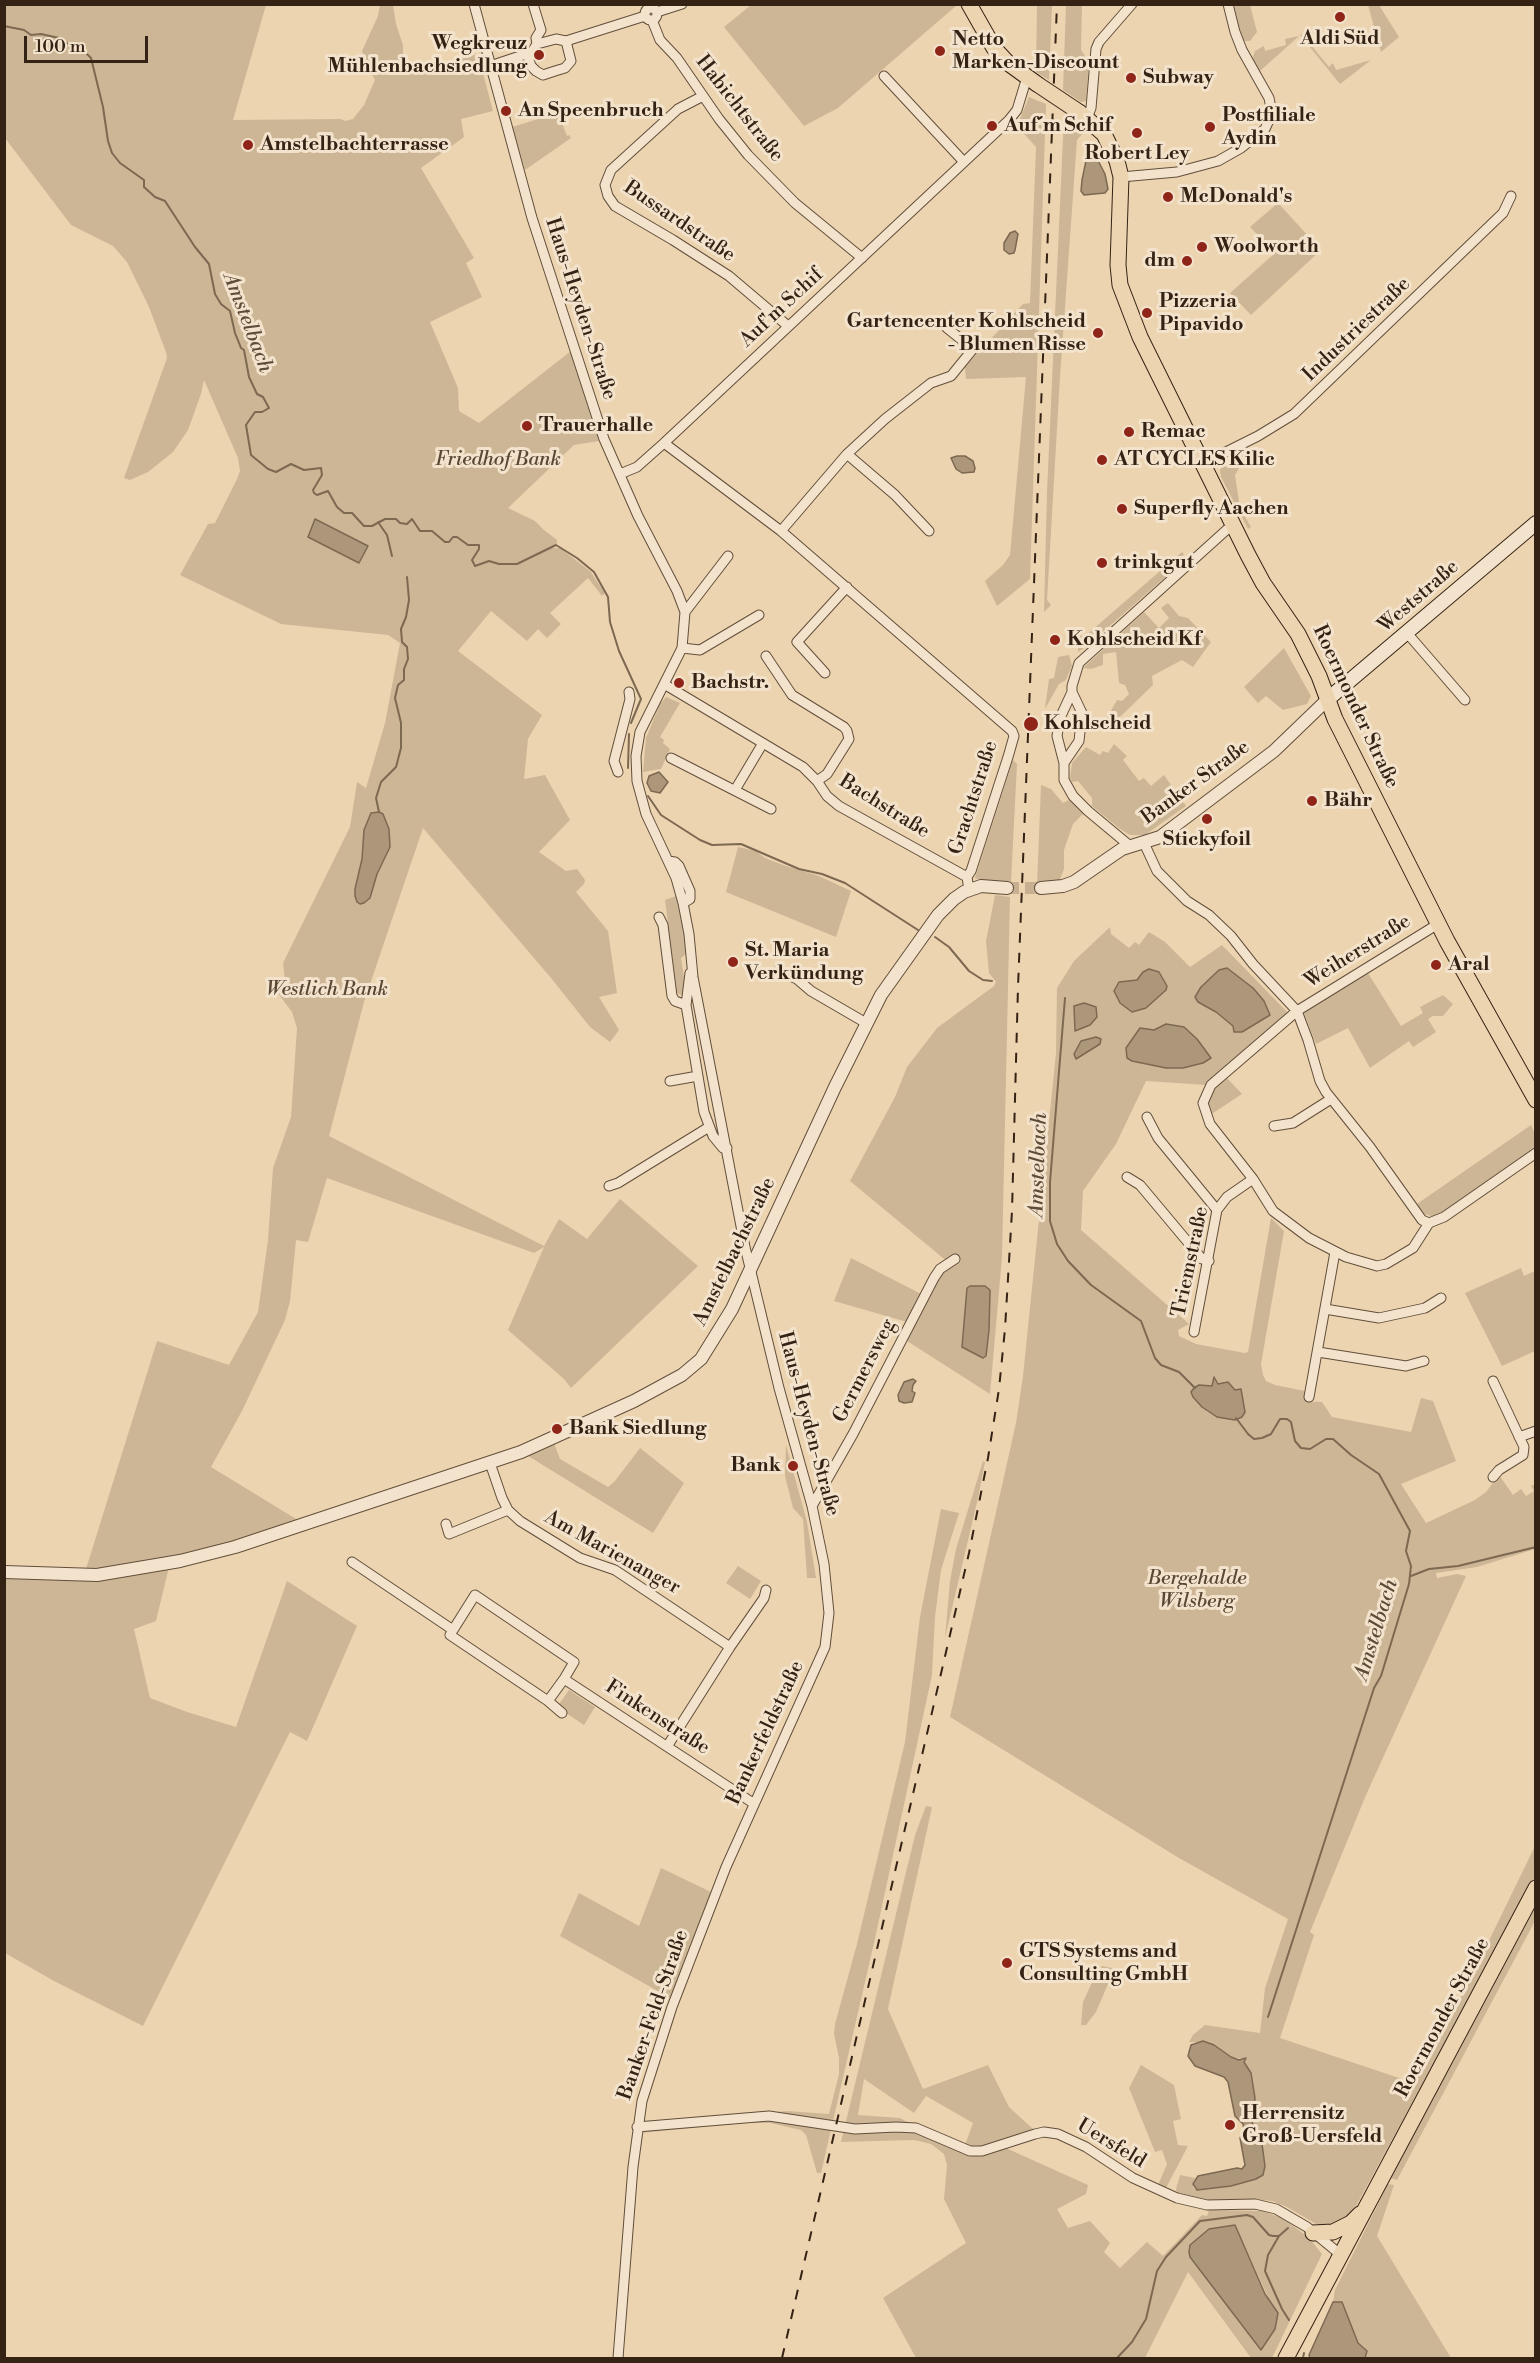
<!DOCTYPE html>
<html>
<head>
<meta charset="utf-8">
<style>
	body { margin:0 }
	#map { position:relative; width:1540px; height:2363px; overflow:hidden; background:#ecd4b0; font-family:"Libre Bodoni",serif }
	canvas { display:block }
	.frame { position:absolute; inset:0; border:6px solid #342214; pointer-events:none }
	.scale { position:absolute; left:24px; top:36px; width:124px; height:27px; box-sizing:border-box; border:3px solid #342214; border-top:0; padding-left:8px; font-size:18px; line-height:21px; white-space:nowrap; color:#342214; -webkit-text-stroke:4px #f3e3cc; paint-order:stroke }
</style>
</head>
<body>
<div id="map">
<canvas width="1540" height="2363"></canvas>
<div class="frame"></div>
<div class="scale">100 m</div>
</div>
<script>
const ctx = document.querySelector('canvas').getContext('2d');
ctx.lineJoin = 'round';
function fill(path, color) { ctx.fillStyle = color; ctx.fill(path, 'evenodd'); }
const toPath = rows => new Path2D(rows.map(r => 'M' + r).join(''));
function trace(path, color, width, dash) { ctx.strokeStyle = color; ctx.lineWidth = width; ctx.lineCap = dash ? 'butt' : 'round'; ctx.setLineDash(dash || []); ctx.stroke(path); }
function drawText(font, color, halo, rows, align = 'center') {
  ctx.font = font + ' "Libre Bodoni",serif'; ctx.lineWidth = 6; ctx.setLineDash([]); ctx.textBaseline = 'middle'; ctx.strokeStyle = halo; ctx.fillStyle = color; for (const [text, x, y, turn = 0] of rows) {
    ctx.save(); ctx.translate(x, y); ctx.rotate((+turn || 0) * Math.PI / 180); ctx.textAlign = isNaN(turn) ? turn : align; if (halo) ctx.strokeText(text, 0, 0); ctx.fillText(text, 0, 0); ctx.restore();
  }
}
const green = toPath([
	[4,5,266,5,233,120,341,119,345,121,353,119,364,105,375,80,366,63,362,51,378,16,380,5,393,5,396,24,403,45,403,75,478,54,493,111,461,119,464,137,421,168,474,258,466,263,482,297,430,322,458,388,459,411,479,423,571,351,599,441,574,445,508,508,535,521,544,530,557,540,557,544,550,548,560,548,590,571,605,593,602,596,588,578,550,613,561,624,547,638,538,629,527,641,491,611,458,651,542,715,528,739,524,779,545,775,570,820,539,852,566,871,577,869,585,880,584,884,576,892,608,931,617,993,599,997,619,1030,610,1042,590,1027,551,978,423,828,364,1002,329,1136,544,1246,559,1219,587,1239,620,1199,698,1266,571,1388,564,1379,508,1330,544,1247,534,1253,327,1178,308,1242,296,1240,290,1301,285,1320,242,1411,211,1467,301,1522,170,1559,105,1569,86,1569,157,1341,229,1365,258,1312,268,1240,273,1168,291,1117,297,1028,292,1012,277,992,285,982,283,963,350,827,357,782,366,788,385,723,400,643,388,635,281,624,180,575,208,524,215,523,237,479,240,471,238,458,204,380,201,394,188,430,173,452,148,472,130,480,124,478,167,358,166,352,149,307,127,262,113,246,71,225,5,138],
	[751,5,751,4,957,5,838,108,804,126,724,27],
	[1037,5,1052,5,1049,80,1036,72],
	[1066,5,1082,5,1081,50,1089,62,1086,101,1081,102,1063,90],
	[1234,5,1250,5,1257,32,1250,41,1242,41],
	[1368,5,1379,5,1399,37,1381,52],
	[1306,33,1311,35,1307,40,1329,67,1333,63,1336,70,1371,60,1340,84,1300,35],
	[1299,36,1260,71,1259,70,1252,60,1255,51,1264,46,1265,51,1286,45,1285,39],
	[1029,97,1046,104,1030,579,997,606,985,581,1003,565,1010,555,1026,377,966,379,965,367,1023,304,1030,303,1036,147,1017,126],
	[558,113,567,136,569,135,571,138,525,170,512,127],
	[1064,116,1083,133,1077,140,1060,377,1047,600,1051,605,1044,612,1047,492],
	[1278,203,1321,250,1251,315,1230,293,1275,253,1250,227],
	[1249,451,1235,475,1240,508,1251,527,1248,529,1221,477,1220,470,1225,463],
	[1182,552,1184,554,1171,572,1087,646,1078,652,1079,635,1084,637],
	[1168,603,1179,616,1188,618,1211,642,1193,667,1182,660,1152,676,1153,685,1121,716,1112,722,1105,721,1117,700,1122,701,1129,694,1125,685,1119,683,1116,652,1103,654,1103,665,1091,669,1083,668,1144,612,1159,628,1169,618,1161,608],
	[1284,648,1311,696,1307,704,1283,710,1266,696,1258,703,1244,687],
	[1069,655,1072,666,1066,680,1059,684,1045,709,1049,679,1054,678,1058,657],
	[666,697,680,703,660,737,664,740,663,743,670,749,661,769,643,772,646,738,660,704],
	[1114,744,1127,756,1123,760,1139,781,1144,778,1151,786,1164,775,1186,806,1145,835,1130,835,1120,829,1092,806,1092,798,1078,781,1072,782,1070,778,1072,763,1086,747,1100,755,1103,751,1108,753],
	[1013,760,1017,764,1011,883,980,880,975,878],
	[1041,785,1051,789,1063,803,1071,799,1084,813,1073,824,1064,850,1064,869,1059,882,1037,885],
	[738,847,756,851,765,858,783,865,819,876,851,891,836,937,726,892],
	[995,895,1010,897,1002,1257,990,1394,907,1341,914,1324,834,1301,851,1258,927,1297,949,1263,850,1181,895,1097,907,1067,937,1028,994,986,996,982,989,973,986,941],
	[676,896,686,943,686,954,681,958,684,977,684,996,677,993,665,900],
	[1110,927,1111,934,1129,948,1135,942,1139,945,1149,932,1165,942,1190,967,1222,945,1288,1013,1207,1085,1146,1081,1116,1144,1083,1191,1081,1230,1189,1324,1178,1330,1179,1336,1196,1344,1245,1353,1248,1352,1271,1218,1284,1231,1261,1364,1263,1375,1266,1381,1275,1385,1305,1391,1305,1401,1322,1402,1332,1417,1411,1432,1421,1398,1433,1401,1456,1461,1401,1484,1426,1523,1475,1500,1486,1492,1499,1475,1513,1495,1521,1489,1526,1496,1534,1491,1531,1486,1535,1484,1535,1549,1477,1567,1436,1573,1437,1578,1457,1574,1466,1576,1366,1795,1310,1932,1314,1935,1280,2038,1414,2083,1442,2026,1463,1994,1535,1846,1535,1876,1356,2206,1341,2224,1323,2228,1287,2207,1272,2201,1254,2199,1206,2201,1182,2196,1177,2193,1176,2189,1180,2175,1195,2178,1193,2188,1197,2190,1231,2186,1256,2179,1262,2144,1252,2122,1251,2073,1243,2059,1231,2057,1208,2042,1189,2042,1193,2035,1205,2025,1260,2033,1265,1988,1288,1919,1179,1858,950,1717,1016,1423,1023,1376,1056,1053,1057,988,1074,961],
	[1227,968,1253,988,1234,1032,1233,1026,1215,1012,1198,1002],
	[1149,969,1159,972,1167,986,1120,1003,1114,991,1119,982,1137,981,1144,971],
	[1140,1028,1197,1039,1210,1058,1203,1063,1183,1068,1166,1068,1132,1061,1127,1058],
	[1368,973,1401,1026,1423,1013,1420,1007,1443,995,1453,1004,1443,1016,1433,1016,1428,1019,1436,1032,1413,1047,1409,1041,1370,1068,1348,1028,1316,1044,1304,1013],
	[1227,1078,1242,1094,1210,1115,1208,1101,1212,1090],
	[1531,1125,1535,1134,1535,1149,1443,1214,1434,1217,1425,1214,1417,1204],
	[1521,1268,1524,1276,1535,1271,1535,1351,1502,1366,1465,1293],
	[554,1443,560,1459,608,1487,615,1481,640,1448,684,1483,653,1533,525,1454],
	[786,1445,807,1522,816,1578,807,1578,803,1519,793,1508,785,1476],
	[983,1461,985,1462,978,1498,945,1638,950,1581,956,1549],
	[941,1509,959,1513,941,1570,935,1617,932,1675,874,1943,821,2173,817,2173,806,2135,801,2130,770,2123,743,2123,640,2133,645,2123,787,2111,829,2114,839,2074,839,2058,834,2034,835,2024,857,1944,905,1742,920,1617],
	[738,1566,761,1581,750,1599,726,1583],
	[169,1567,156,1621,134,1629,150,1698,187,1712,236,1727,287,1581,357,1626,307,1741,290,1732,143,2026,54,1981,5,1953,5,1575],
	[569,1690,595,1707,584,1725,557,1707],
	[926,1806,932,1807,888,2009,923,2089,988,2065,1009,2107,1033,2129,1005,2139,1008,2149,1088,2185,1086,2194,1057,2209,1068,2228,1090,2221,1110,2243,1104,2252,1120,2268,1147,2242,1163,2256,1202,2215,1207,2216,1209,2210,1263,2211,1284,2219,1309,2238,1322,2254,1272,2358,1251,2358,1188,2272,1145,2358,916,2358,883,2298,966,2243,944,2199,947,2165,944,2154,931,2144,914,2140,841,2142,915,1835],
	[864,2079,914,2113,926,2096,973,2123,965,2145,925,2126,911,2124,900,2118,858,2115],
	[1235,2225,1274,2310,1275,2329,1261,2350,1190,2257],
	[661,1868,711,1892,670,1998,560,1936,579,1893,639,1926],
	[1535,1903,1535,1921,1397,2180,1391,2178,1418,2123],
	[1102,1966,1112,1968,1108,1984,1096,2012,1086,2025,1081,2025,1083,2002,1095,1976],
	[1141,2065,1174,2085,1181,2119,1173,2121,1178,2145,1188,2146,1166,2188,1158,2185,1167,2164,1162,2150,1155,2152,1129,2088],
	[1388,2184,1394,2185,1377,2236,1451,2358,1364,2358,1367,2351,1358,2343,1342,2302,1333,2302,1335,2290]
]);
const water = toPath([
	[1092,149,1105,174,1108,189,1105,193,1084,195,1081,191,1082,180,1088,151,1092,149],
	[1015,231,1018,234,1015,250,1014,253,1009,254,1004,250,1004,243,1010,233,1015,231],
	[957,456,965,456,973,461,975,468,974,472,962,473,956,469,951,458,957,456],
	[315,519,368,546,359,563,308,537,315,519],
	[659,772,668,782,660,793,651,791,647,783,649,776,659,772],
	[379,812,383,814,389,829,390,847,377,874,370,898,364,903,360,904,357,902,355,896,355,889,362,859,364,830,371,813,379,812],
	[1227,968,1253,988,1264,1001,1270,1015,1242,1032,1234,1032,1233,1026,1216,1012,1198,1002,1195,997,1201,987,1219,970,1227,968],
	[1149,969,1159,972,1167,986,1166,990,1146,1008,1132,1012,1120,1003,1114,991,1119,982,1137,980,1143,972,1149,969],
	[1084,1003,1096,1007,1097,1017,1090,1025,1075,1031,1074,1006,1084,1003],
	[1166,1024,1184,1027,1197,1039,1211,1058,1203,1063,1183,1068,1166,1068,1132,1061,1127,1058,1126,1048,1140,1028,1154,1030,1166,1024],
	[1096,1037,1101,1039,1100,1044,1076,1059,1074,1054,1081,1041,1096,1037],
	[970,1286,985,1286,990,1290,989,1330,986,1356,983,1358,962,1347,967,1288,970,1286],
	[1214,1377,1218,1384,1228,1382,1235,1390,1241,1389,1245,1412,1242,1417,1235,1420,1217,1417,1202,1407,1193,1397,1191,1392,1194,1388,1199,1385,1212,1386,1214,1377],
	[913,1379,916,1381,913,1385,912,1391,915,1393,912,1402,904,1403,899,1401,898,1395,904,1382,913,1379],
	[1203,2041,1214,2045,1231,2057,1239,2060,1246,2058,1244,2062,1251,2073,1255,2098,1252,2122,1262,2144,1265,2166,1263,2175,1256,2179,1231,2186,1197,2190,1193,2184,1198,2176,1237,2168,1242,2169,1245,2165,1240,2138,1244,2129,1243,2124,1235,2116,1228,2082,1224,2077,1195,2066,1188,2056,1191,2045,1203,2041],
	[1235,2225,1265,2294,1278,2313,1275,2329,1261,2350,1190,2257,1189,2252,1190,2245,1209,2229,1235,2225],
	[1333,2302,1342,2302,1358,2343,1367,2351,1365,2358,1310,2358,1309,2355,1333,2302]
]);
const stream = toPath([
	[4,26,24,30,31,35,41,34,59,38,66,43,75,45,79,50,83,50,91,58,103,107,108,141,112,153,120,163,144,180,144,187,155,197,165,201,195,247,209,264,215,294,221,304,230,311,235,333,241,348,244,350,249,377,257,394,263,397,269,408,262,412,255,412,246,425,251,455,268,469,276,472,291,464,304,470,321,468,322,475,313,490,314,493,317,495,328,491,337,507,344,513,352,513,364,526,372,526,385,519,396,519,400,523,407,524,412,519,420,531,432,531,445,542,449,542,453,537,457,537,468,545,479,545,479,549,472,560,475,566,489,561,499,564,517,564,556,545,577,558,594,572,608,597,610,622,619,651,641,699,631,723],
	[378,522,387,535,392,556],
	[628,768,629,734],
	[648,796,661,815,700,840,712,845,741,844,799,869,822,874,845,883,918,930],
	[379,812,376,798,381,782,396,767,401,748,401,723,395,698,398,685,404,680,404,669,408,659,407,647,402,642,401,629,406,617,409,600,407,577],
	[935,937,949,947,969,971,983,980,992,981],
	[1065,998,1050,1182,1050,1221,1057,1244,1068,1261,1091,1285,1141,1321,1155,1358,1161,1365,1179,1372,1195,1388],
	[1236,1418,1248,1434,1254,1439,1262,1438,1271,1434,1280,1419,1287,1419,1291,1422,1295,1441,1301,1448,1310,1449,1326,1439,1333,1439,1351,1455,1379,1474,1410,1531,1406,1551,1411,1566,1409,1584,1381,1676,1374,1688,1268,2017],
	[1411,1576,1429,1569,1458,1566,1536,1547],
	[1279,2236,1268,2255,1265,2271,1282,2309,1289,2320],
	[1117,2358,1132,2342,1146,2319,1157,2271,1166,2257,1200,2221,1247,2215,1253,2217,1269,2235,1273,2236,1279,2236,1288,2228],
	[1303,2358,1304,2353]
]);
const tertiaryTunnel = toPath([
	[1007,888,1041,888]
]);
const minor = toPath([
	[474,4,532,218,604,439,638,516,677,591,685,612,682,648,640,732,636,756,637,781,646,814,676,878,683,903,689,934,693,977,745,1247,779,1388,812,1506,824,1564,829,1613,825,1647,726,1867,672,2007,642,2101,633,2167,618,2358],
	[533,4,541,30,536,38,537,44],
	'645 14a6 6 0 1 1 12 0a6 6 0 1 1-12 0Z',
	[657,12,682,4],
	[652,20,660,40,677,58,719,119,748,155,795,203,862,258],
	[527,53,531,66,536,71,543,75,555,71,565,68,571,61,566,41],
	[490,66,532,52,537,44,556,39,566,41,645,16],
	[884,76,964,162],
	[703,96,678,109,611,170,605,185,608,196,615,206,673,240,729,276,788,326],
	[1087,118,1091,108,1096,49,1099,42,1132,4],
	[1121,177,1177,172,1218,161,1241,148,1265,129,1270,118,1271,108,1269,98,1242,50,1235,32,1228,4],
	[664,443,781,531,1012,731,1014,736,1008,757,971,871,967,877,969,890],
	[847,454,895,495,929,531],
	[1204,463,1258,436,1294,414,1503,213,1511,196],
	[620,474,637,467,664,443,1009,120,1017,110,1027,77],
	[781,531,847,454,885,419,931,383,951,376,973,349,947,328],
	[685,612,728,556],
	[1407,633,1465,700],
	[682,648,700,650,759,615],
	[766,656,792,695,844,727,847,731,849,739,827,774,817,781],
	[825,673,797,642,847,587],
	[664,684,803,767,817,781,827,796,839,806,967,877],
	[1072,692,1060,718,1057,736,1064,763,1064,780,1073,796,1088,811,1130,846],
	[671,758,771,809],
	[1064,763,1079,741,1082,713,1072,692,1072,686,1079,663,1233,524],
	[618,772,614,761,630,699,629,692],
	[735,790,763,743],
	[1144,843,1157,871,1187,901,1209,915,1231,936,1253,964,1297,1011,1308,1040,1320,1081,1326,1092,1370,1147,1422,1220,1429,1223,1444,1217,1536,1153],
	[668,861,675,862,679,866,690,891,690,899,683,903],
	[659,917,663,925,672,996,675,1001,686,1005],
	[778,971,797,979,811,991,866,1023],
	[690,973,686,1005,704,1112,713,1136,723,1148,727,1148],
	[670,1081,698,1076],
	[1147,1117,1158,1138,1217,1210],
	[1274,1126,1293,1123,1331,1099],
	[1127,1177,1140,1185,1202,1259,1209,1261],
	[609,1186,618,1183,709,1127],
	[1429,1223,1413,1248,1386,1264,1377,1266,1346,1257,1309,1238,1273,1211,1253,1179,1210,1124,1203,1103,1211,1085,1297,1011,1438,924],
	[1325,1309,1379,1318,1425,1308,1441,1298],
	[1194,1332,1217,1210,1227,1197,1253,1179],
	[1318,1352,1406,1366,1424,1361],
	[1493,1381,1524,1447,1523,1455,1499,1470,1493,1477],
	[1309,1397,1335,1252],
	[1519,1437,1536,1431],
	[490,1463,502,1498,508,1510,520,1521,580,1558,615,1570,730,1647],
	[812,1506,853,1434,934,1278,940,1269,955,1259],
	[446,1524,449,1534,508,1510],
	[352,1562,453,1630,450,1635,548,1701,564,1679,753,1803],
	[453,1630,475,1595,574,1662,564,1679],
	[548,1701,562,1713],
	[668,1745,730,1647,764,1598,766,1590],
	[637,2127,769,2116,855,2129,896,2127,916,2128,970,2151,982,2151,1035,2134,1044,2132,1058,2134,1086,2147,1133,2178,1177,2198,1207,2205,1255,2204,1276,2209,1307,2227,1341,2255]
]);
const tertiary = toPath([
	[1041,888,1063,886,1074,882,1122,849,1160,837,1274,751,1328,699],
	[4,1572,97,1575,180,1561,235,1547,521,1452,634,1401,682,1375,701,1359,732,1309,835,1087,881,995,938,915,954,899,964,892,981,886,1007,888]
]);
const secondary = toPath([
	[1328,699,1536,523]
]);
const primary = toPath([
	[969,4,994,48,1008,63,1037,84],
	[1079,112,1104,134,1117,161,1121,177,1118,265,1120,285,1140,337,1248,555,1263,583,1298,634,1319,676,1335,719,1447,941,1536,1100],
	[1313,2233,1333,2232,1351,2223,1360,2214],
	[1286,2358,1536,1888]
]);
const rail = toPath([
	[782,2358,969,1553,988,1458,999,1389,1005,1329,1012,1211,1018,987,1057,4]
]);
const primaryBridge = toPath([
	[1037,84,1079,112]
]);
const markers = [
	[1340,17,6,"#8f2418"],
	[940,51,6,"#8f2418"],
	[539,55,6,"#8f2418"],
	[1131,78,6,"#8f2418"],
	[506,111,6,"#8f2418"],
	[992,126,6,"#8f2418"],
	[1210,127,6,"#8f2418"],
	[1137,133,6,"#8f2418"],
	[248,145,6,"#8f2418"],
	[1168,197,6,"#8f2418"],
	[1202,247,6,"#8f2418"],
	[1187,261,6,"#8f2418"],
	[1147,313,6,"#8f2418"],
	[1098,333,6,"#8f2418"],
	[527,426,6,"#8f2418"],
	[1129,432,6,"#8f2418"],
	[1102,460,6,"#8f2418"],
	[1122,509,6,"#8f2418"],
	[1102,563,6,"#8f2418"],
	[1055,640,6,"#8f2418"],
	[679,683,6,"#8f2418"],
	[1031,724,8,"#8f2418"],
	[1312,801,6,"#8f2418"],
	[1207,819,6,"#8f2418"],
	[733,962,6,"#8f2418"],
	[1436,965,6,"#8f2418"],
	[557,1429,6,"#8f2418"],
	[793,1466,6,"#8f2418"],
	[1007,1963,6,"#8f2418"],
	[1230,2125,6,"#8f2418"]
];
const poiNames = [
	["Aldi Süd",1340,39,"center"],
	["Netto",952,40],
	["Marken-Discount",952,63],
	["Wegkreuz",527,44,"right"],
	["Mühlenbachsiedlung",527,67,"right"],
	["Subway",1143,78],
	["An Speenbruch",518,111],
	["Postfiliale",1222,116],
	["Aydin",1222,139],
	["Auf´m Schif",1004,126],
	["Amstelbachterrasse",260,145],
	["Robert Ley",1137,154,"center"],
	["McDonald's",1180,197],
	["Woolworth",1214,247],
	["dm",1175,261,"right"],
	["Pizzeria",1159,302],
	["Pipavido",1159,325],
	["Gartencenter Kohlscheid",1086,322,"right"],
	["- Blumen Risse",1086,345,"right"],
	["Trauerhalle",539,426],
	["Remac",1141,432],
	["AT CYCLES Kilic",1114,460],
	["Superfly Aachen",1134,509],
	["trinkgut",1114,563],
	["Kohlscheid Kf",1067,640],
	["Bachstr.",691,683],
	["Kohlscheid",1044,724],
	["Bähr",1324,801],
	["Stickyfoil",1207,840,"center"],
	["St. Maria",745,951],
	["Verkündung",745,974],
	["Aral",1448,965],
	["Bank Siedlung",569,1429],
	["Bank",781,1466,"right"],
	["GTS Systems and",1019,1952],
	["Consulting GmbH",1019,1975],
	["Herrensitz",1242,2114],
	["Groß-Uersfeld",1242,2137]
];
const streetNames = [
	["Habichtstraße",739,109,52],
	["Bussardstraße",679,222,34],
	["Auf'm Schif",782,308,-43],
	["Haus-Heyden-Straße",580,309,72],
	["Industriestraße",1357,330,-44],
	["Weststraße",1419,597,-41],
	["Roermonder Straße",1355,707,65],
	["Banker Straße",1196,783,-36],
	["Grachtstraße",974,798,-72],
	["Bachstraße",884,807,32],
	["Weiherstraße",1358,952,-32],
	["Amstelbachstraße",735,1252,-64],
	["Triemstraße",1191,1262,-78],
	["Germersweg",865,1371,-63],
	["Haus-Heyden-Straße",808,1424,75],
	["Am Marienanger",612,1553,29],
	["Finkenstraße",657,1718,33],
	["Bankerfeldstraße",766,1733,-65],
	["Banker-Feld-Straße",654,2015,-71],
	["Roermonder Straße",1443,2018,-62],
	["Uersfeld",1111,2144,31]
];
const parkNames = [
	["Friedhof Bank",498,460],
	["Westlich Bank",327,990],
	["Bergehalde",1197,1579],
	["Wilsberg",1197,1602]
];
const waterNames = [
	["Amstelbach",247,323,69],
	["Amstelbach",1039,1165,-88],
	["Amstelbach",1377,1630,-73]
];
fill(green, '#cdb695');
fill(water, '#ad977b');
trace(water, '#7d6852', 1.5);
trace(stream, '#7d6852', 2);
trace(tertiaryTunnel, '#c7b091', 12, [12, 6]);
trace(minor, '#624e3b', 11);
trace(tertiary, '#624e3b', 14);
trace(secondary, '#342214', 16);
trace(primary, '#342214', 17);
trace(minor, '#f3e3cc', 9);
trace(tertiary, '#f3e3cc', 12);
trace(secondary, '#f3e3cc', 14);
trace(primary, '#ecd4b0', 15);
trace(rail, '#342214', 2, [10, 10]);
trace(primaryBridge, '#342214', 17, []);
trace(primaryBridge, '#ecd4b0', 15);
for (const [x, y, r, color] of markers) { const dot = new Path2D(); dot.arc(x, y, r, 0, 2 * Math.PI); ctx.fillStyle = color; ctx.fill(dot); trace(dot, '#f3e3cc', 2); }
drawText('bold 20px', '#342214', '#f3e3cc', poiNames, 'left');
drawText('20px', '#342214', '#f3e3cc', streetNames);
drawText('italic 20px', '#5a4734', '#f3e3cc', parkNames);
drawText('italic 21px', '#5e4b38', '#f3e3cc', waterNames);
</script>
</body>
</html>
